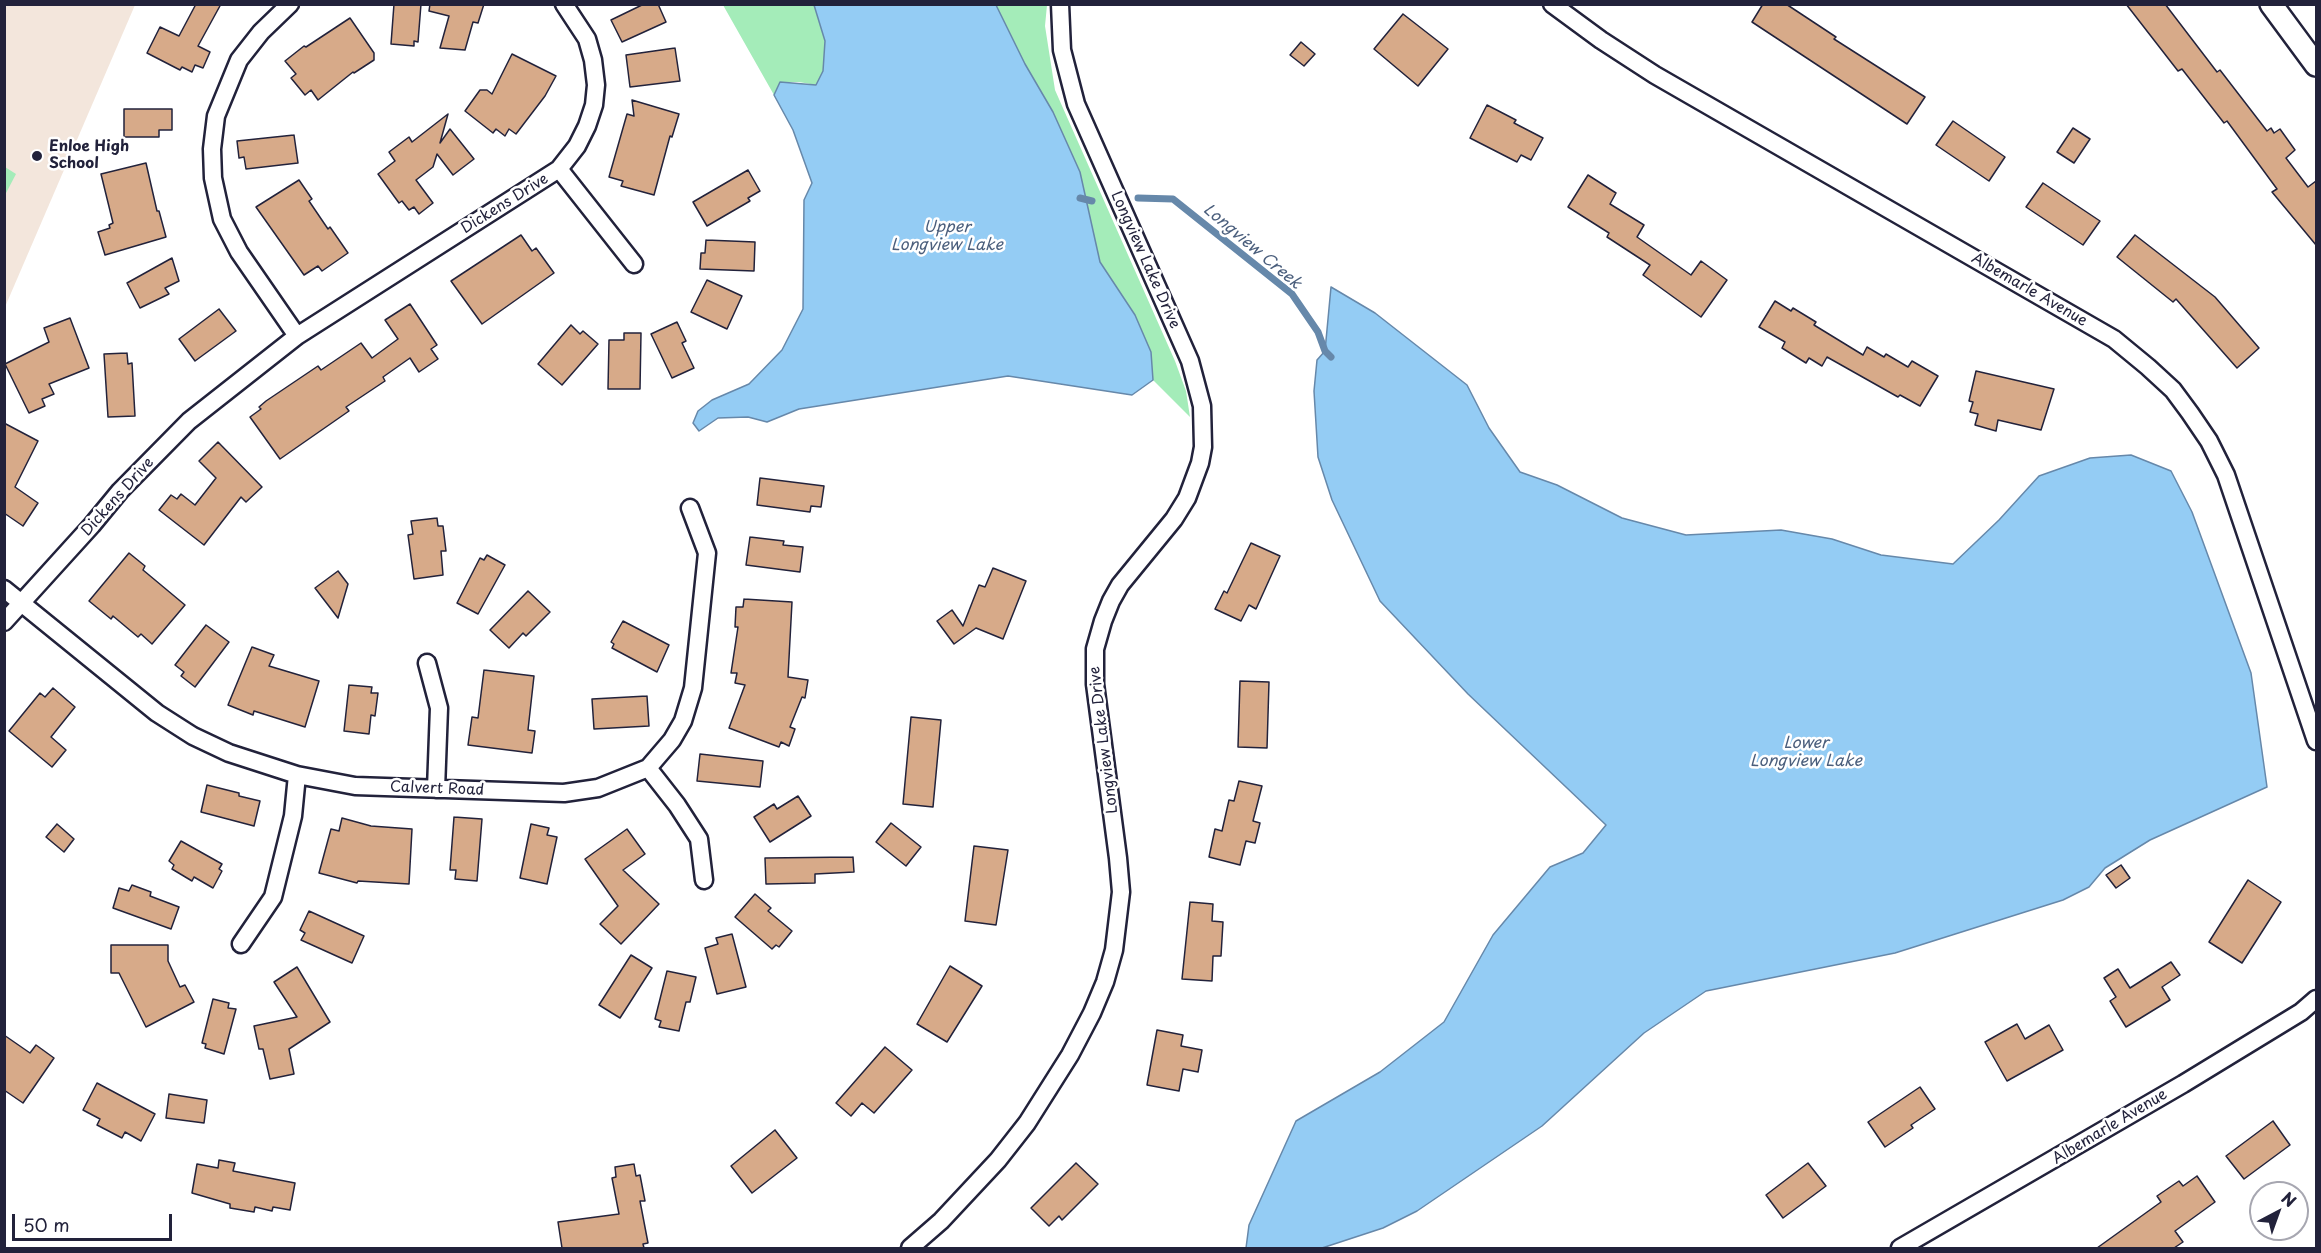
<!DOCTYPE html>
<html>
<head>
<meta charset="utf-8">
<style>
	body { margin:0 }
	#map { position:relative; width:2321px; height:1253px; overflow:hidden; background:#fff; font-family:"Playpen Sans",sans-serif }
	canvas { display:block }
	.frame { position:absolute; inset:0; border:6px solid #22223b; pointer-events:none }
	.north { position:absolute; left:2249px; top:1181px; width:60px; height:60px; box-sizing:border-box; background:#fff; border:2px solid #a7a7b1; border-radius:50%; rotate:41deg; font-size:16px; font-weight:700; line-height:24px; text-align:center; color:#22223b }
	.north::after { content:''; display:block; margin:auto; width:21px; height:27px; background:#22223b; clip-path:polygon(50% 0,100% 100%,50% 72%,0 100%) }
	.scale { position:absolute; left:12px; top:1214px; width:160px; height:27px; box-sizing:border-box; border:3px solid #22223b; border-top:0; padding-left:8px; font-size:18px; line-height:21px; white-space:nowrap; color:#22223b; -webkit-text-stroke:4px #fff; paint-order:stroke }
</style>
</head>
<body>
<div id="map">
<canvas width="2321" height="1253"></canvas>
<div class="frame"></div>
<div class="north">N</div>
<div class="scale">50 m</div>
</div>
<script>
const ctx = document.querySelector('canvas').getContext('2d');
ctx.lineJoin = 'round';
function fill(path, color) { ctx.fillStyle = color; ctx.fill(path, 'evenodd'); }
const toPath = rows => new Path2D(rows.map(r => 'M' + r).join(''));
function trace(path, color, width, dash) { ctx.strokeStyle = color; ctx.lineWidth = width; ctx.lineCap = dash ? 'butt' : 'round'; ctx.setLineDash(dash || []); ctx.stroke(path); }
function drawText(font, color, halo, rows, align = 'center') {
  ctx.font = font + ' "Playpen Sans",sans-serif'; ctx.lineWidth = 5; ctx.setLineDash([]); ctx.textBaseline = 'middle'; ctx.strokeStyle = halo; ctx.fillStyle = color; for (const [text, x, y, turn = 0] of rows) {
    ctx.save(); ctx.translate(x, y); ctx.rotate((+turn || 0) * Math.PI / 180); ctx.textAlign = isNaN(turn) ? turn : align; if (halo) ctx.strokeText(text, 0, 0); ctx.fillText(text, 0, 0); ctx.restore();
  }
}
const built = toPath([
	[5,5,135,5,5,307]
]);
const green = toPath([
	[723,5,814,5,825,41,823,71,816,85,799,82,780,82,774,95],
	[996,5,1047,5,1045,26,1055,90,1175,361,1186,391,1190,417,1153,380,1151,352,1135,315,1100,262,1080,172,1053,112,1025,64],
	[5,167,16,174,5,195]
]);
const water = toPath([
	[814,5,996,5,1025,64,1053,112,1080,172,1100,262,1135,315,1151,352,1153,380,1132,395,1008,376,799,409,767,422,748,417,718,418,699,431,693,423,698,411,712,400,749,384,782,350,803,309,804,200,812,183,793,130,774,95,780,82,816,85,823,71,825,41,814,5],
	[1331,287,1375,313,1467,385,1489,428,1520,472,1557,485,1622,518,1686,535,1781,530,1832,539,1881,555,1953,564,1999,520,2039,476,2090,458,2131,455,2171,471,2192,512,2251,673,2267,787,2150,840,2105,868,2089,887,2063,900,1895,953,1706,991,1644,1033,1542,1126,1417,1211,1383,1228,1322,1248,1246,1248,1249,1225,1296,1121,1380,1072,1444,1022,1493,935,1550,867,1583,853,1606,825,1468,694,1380,601,1332,500,1318,457,1314,391,1317,360,1325,351,1331,287]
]);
const stream = toPath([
	[1080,198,1092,201],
	[1138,198,1173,199,1292,294,1318,332,1325,351,1331,357]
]);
const building = toPath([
	[196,4,221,4,198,46,210,52,203,68,195,65,192,72,182,67,180,70,147,53,160,27,179,36,196,4],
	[394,4,421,4,418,42,414,41,414,46,391,44,394,4],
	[430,4,484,4,478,23,473,22,465,50,440,48,449,16,429,11,430,4],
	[644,4,658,4,666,22,622,42,611,20,644,4],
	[1763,4,1786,4,1836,37,1834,39,1925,97,1907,124,1752,22,1763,4],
	[2126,4,2165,4,2217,72,2220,70,2267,131,2271,128,2274,133,2280,129,2295,150,2286,158,2308,187,2316,181,2316,245,2272,192,2277,189,2227,121,2224,123,2182,69,2178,71,2126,4],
	[1403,14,1448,49,1418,86,1374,49,1403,14],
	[350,18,374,53,374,60,354,73,353,72,318,100,311,90,305,95,291,78,296,74,285,61,304,46,306,47,350,18],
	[1301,42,1315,54,1304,66,1290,55,1301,42],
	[675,48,680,81,630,87,626,55,675,48],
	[512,54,556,76,545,96,516,134,509,129,505,136,496,129,493,133,465,111,480,90,487,90,492,94,512,54],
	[632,100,679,114,672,137,670,136,654,195,621,186,623,181,609,177,627,114,634,116,632,100],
	[1487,105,1516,120,1514,123,1543,138,1531,160,1521,155,1517,162,1470,138,1487,105],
	[124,109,172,109,172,130,159,130,159,137,124,137,124,109],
	[448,114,440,143,450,129,474,159,453,175,437,154,433,167,416,180,433,203,419,214,414,207,409,210,402,201,399,203,378,174,395,161,389,152,409,137,412,142,448,114],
	[1953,121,2005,157,1989,181,1936,145,1953,121],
	[2073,128,2090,139,2074,163,2057,152,2073,128],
	[294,135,298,163,246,169,244,157,239,158,237,141,294,135],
	[146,163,157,211,159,211,166,237,105,255,98,232,110,228,109,225,113,223,101,174,146,163],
	[748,170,760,191,748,198,750,201,707,226,693,202,748,170],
	[1588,175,1616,193,1610,204,1644,225,1637,237,1691,275,1701,261,1727,280,1701,317,1643,275,1650,265,1607,237,1609,233,1568,207,1588,175],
	[299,180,312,199,309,201,328,229,330,227,348,253,322,271,318,266,304,275,256,207,299,180],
	[2043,183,2100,221,2083,245,2026,207,2043,183],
	[521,235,532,251,536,248,554,273,482,324,451,281,521,235],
	[2135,235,2215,297,2259,348,2237,368,2176,299,2173,302,2117,257,2135,235],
	[706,240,755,242,754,271,700,269,701,253,705,253,706,240],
	[172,258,179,281,165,288,169,294,140,308,127,283,172,258],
	[707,280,742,296,727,329,691,312,707,280],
	[1775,301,1791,311,1793,308,1816,322,1814,325,1863,355,1867,347,1884,357,1886,354,1908,367,1912,361,1938,376,1920,406,1900,395,1898,397,1827,357,1822,366,1809,358,1806,363,1782,348,1785,342,1759,327,1775,301],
	[410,304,437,345,431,349,438,359,419,372,410,358,383,377,385,381,346,407,349,411,280,459,250,417,261,409,259,407,266,401,318,366,321,370,361,343,372,358,398,339,385,320,410,304],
	[219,309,236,331,195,361,179,339,219,309],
	[70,318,89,368,49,384,54,394,42,399,45,406,29,413,5,364,49,342,44,328,70,318],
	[677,322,686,341,682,343,694,368,672,378,651,334,677,322],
	[571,325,580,334,583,331,598,344,562,385,538,364,571,325],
	[624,333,641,333,640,389,608,389,609,340,624,340,624,333],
	[127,353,128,364,132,363,135,416,108,417,104,354,127,353],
	[1976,371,2054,389,2041,430,1998,420,1996,431,1975,425,1978,414,1970,412,1973,402,1969,401,1976,371],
	[4,423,38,441,15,487,38,503,23,526,4,513,4,423],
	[218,442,262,487,246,502,241,497,204,545,159,510,171,495,177,499,181,494,195,505,216,478,199,461,218,442],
	[760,478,824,486,821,507,811,506,810,512,757,505,760,478],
	[437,518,438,526,443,526,446,551,441,551,443,575,414,579,408,535,413,534,411,521,437,518],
	[750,537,784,541,783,545,803,547,800,572,746,565,750,537],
	[1251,543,1280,556,1256,609,1249,605,1241,621,1215,609,1224,591,1227,593,1251,543],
	[129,553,145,566,143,570,185,605,152,644,141,634,138,637,113,616,111,619,89,601,129,553],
	[487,555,505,565,478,614,457,603,480,558,484,560,487,555],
	[993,568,1026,581,1003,639,976,628,954,644,937,621,952,610,963,626,979,585,985,587,993,568],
	[338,571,348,584,338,618,315,588,338,571],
	[528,591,550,612,526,636,523,633,509,648,490,630,528,591],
	[744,599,792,602,788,677,808,680,805,698,802,697,790,727,795,729,789,746,781,742,779,747,729,728,745,685,735,683,737,673,731,673,738,627,735,627,736,607,743,607,744,599],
	[623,621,669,645,657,672,612,648,614,644,611,642,623,621],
	[206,625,229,642,195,687,181,676,184,672,175,665,206,625],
	[252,647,274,655,269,666,319,681,305,727,254,711,253,715,228,705,252,647],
	[484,670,534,676,528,730,535,731,532,753,468,745,472,717,478,718,484,670],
	[1240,681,1269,682,1267,748,1238,747,1240,681],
	[349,685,372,687,371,693,378,693,375,716,371,715,369,734,344,731,349,685],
	[53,688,75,707,51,737,66,750,52,767,9,731,40,693,45,697,53,688],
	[647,696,649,726,594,729,592,699,647,696],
	[911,717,941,720,933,807,903,804,911,717],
	[700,754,763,761,760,787,697,781,700,754],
	[1239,781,1262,786,1253,821,1260,823,1255,843,1246,841,1240,865,1209,857,1215,829,1222,831,1229,800,1234,801,1239,781],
	[207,785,239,793,239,796,260,801,254,826,201,812,207,785],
	[798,796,811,816,770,842,754,817,774,804,777,809,798,796],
	[454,817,482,819,477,881,455,879,456,870,450,870,454,817],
	[342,818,371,826,412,829,409,884,358,881,357,883,319,873,331,829,339,831,342,818],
	[891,823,921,847,906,866,876,842,891,823],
	[57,824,74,839,64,852,46,837,57,824],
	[531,824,549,828,547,835,557,837,547,884,520,878,531,824],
	[627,829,645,854,623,870,659,904,621,944,600,924,618,906,585,859,627,829],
	[181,841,222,864,219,869,222,871,213,888,194,877,192,881,172,869,174,865,169,861,181,841],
	[974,846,1008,850,996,925,965,921,974,846],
	[853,857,854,872,815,874,815,883,766,884,765,858,853,857],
	[2121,865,2130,878,2116,888,2106,875,2121,865],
	[2248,880,2281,902,2242,963,2209,942,2248,880],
	[132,885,151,892,150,896,179,907,171,929,113,908,119,888,129,891,132,885],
	[755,894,771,908,768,911,792,931,779,947,776,945,772,949,735,917,755,894],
	[1190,902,1213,904,1212,921,1223,922,1221,956,1213,956,1212,981,1182,979,1190,902],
	[309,911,364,936,352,963,301,940,305,933,300,930,309,911],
	[732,934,746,987,717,994,705,948,718,944,716,938,732,934],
	[111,945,168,945,168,961,180,987,185,985,194,1002,146,1027,119,973,111,973,111,945],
	[631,955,652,968,620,1018,599,1005,631,955],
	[2171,962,2180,975,2162,987,2170,1000,2126,1027,2110,1001,2116,997,2104,978,2118,969,2130,988,2171,962],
	[950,966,982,986,947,1042,917,1024,950,966],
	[297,967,330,1022,289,1049,294,1074,270,1079,263,1049,259,1049,254,1026,297,1017,274,982,297,967],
	[667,971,696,977,690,1002,686,1002,679,1031,659,1027,661,1021,655,1019,667,971],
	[213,999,229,1003,228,1008,236,1009,224,1054,205,1048,206,1044,202,1043,213,999],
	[2017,1024,2025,1039,2049,1025,2063,1050,2007,1081,1985,1042,2017,1024],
	[1157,1030,1183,1035,1181,1046,1202,1050,1198,1072,1183,1069,1179,1091,1147,1085,1157,1030],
	[4,1035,30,1053,36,1045,54,1058,23,1103,4,1090,4,1035],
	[885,1047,912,1070,874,1113,862,1103,851,1116,836,1103,885,1047],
	[97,1083,155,1114,141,1141,125,1132,122,1138,97,1125,100,1119,83,1110,97,1083],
	[1920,1087,1935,1109,1911,1125,1913,1128,1885,1147,1868,1122,1920,1087],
	[169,1094,207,1100,204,1123,166,1118,169,1094],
	[2273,1121,2290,1145,2244,1179,2226,1156,2273,1121],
	[775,1130,797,1158,752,1193,731,1166,775,1130],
	[219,1160,235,1163,233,1171,295,1183,290,1210,273,1207,272,1211,255,1207,254,1212,230,1208,230,1204,192,1193,197,1164,218,1168,219,1160],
	[1076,1163,1098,1184,1062,1220,1059,1216,1049,1226,1031,1208,1076,1163],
	[1808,1163,1826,1186,1783,1218,1766,1195,1808,1163],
	[634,1164,636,1176,640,1175,645,1201,640,1201,648,1243,643,1244,644,1248,562,1248,558,1222,619,1214,612,1178,616,1177,615,1167,634,1164],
	[2197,1176,2215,1202,2175,1231,2183,1242,2174,1248,2097,1248,2161,1202,2157,1196,2179,1181,2183,1186,2197,1176]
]);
const minor = toPath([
	[290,4,261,32,239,60,216,116,212,149,213,178,222,219,239,252,297,336],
	[1552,4,1601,40,1655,75,2114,339,2148,367,2173,390,2190,413,2209,441,2226,475,2316,741],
	[559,169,634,264],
	[4,589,157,713,193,736,229,753,297,775,355,786,564,793,598,788,648,768,672,740,683,721,693,688,707,553,690,508],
	[4,622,92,525,120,491,189,421,297,336,559,169,577,146,587,126,594,105,596,85,593,60,587,39,564,4],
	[427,663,439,708,436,789],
	[648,768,677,805,699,839,704,880],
	[241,944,273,897,293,816,297,775],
	[910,1248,941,1221,998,1160,1027,1123,1070,1055,1092,1013,1105,982,1114,950,1121,892,1118,858,1095,684,1095,649,1103,621,1111,601,1120,585,1174,519,1187,498,1200,463,1203,447,1202,406,1190,361,1076,104,1062,50,1060,4],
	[1900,1248,2183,1084,2301,1012,2316,999]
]);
const tertiary = toPath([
	[2271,4,2316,65]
]);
const markers = [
	[37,156,6,"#22223b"]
];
const poiNames = [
	["Enloe High",49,147],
	["School",49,164]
];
const streetNames = [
	["Dickens Drive",505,204,-32],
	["Longview Lake Drive",1145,260,66],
	["Albemarle Avenue",2029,290,30],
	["Dickens Drive",118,497,-48],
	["Longview Lake Drive",1104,740,-97],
	["Calvert Road",437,789,2],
	["Albemarle Avenue",2110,1127,-31]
];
const waterNames = [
	["Upper",947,228],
	["Longview Lake",947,246],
	["Longview Creek",1252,247,40],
	["Lower",1806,744],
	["Longview Lake",1806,762]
];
fill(built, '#f3e6dc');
fill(green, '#a4ecb9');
fill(water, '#94ccf4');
trace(water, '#68a', 1.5);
trace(stream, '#68a', 7);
fill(building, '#d7aa89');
trace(building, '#22223b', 1.5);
trace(minor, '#22223b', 21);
trace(tertiary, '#22223b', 26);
trace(minor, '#fff', 16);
trace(tertiary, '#fff', 21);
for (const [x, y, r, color] of markers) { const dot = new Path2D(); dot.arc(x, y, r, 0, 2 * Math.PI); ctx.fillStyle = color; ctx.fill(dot); trace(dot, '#fff', 2); }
drawText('bold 15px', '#22223b', '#fff', poiNames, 'left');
drawText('15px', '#22223b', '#fff', streetNames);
drawText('italic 16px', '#4a5e7c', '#fff', waterNames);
</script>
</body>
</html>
